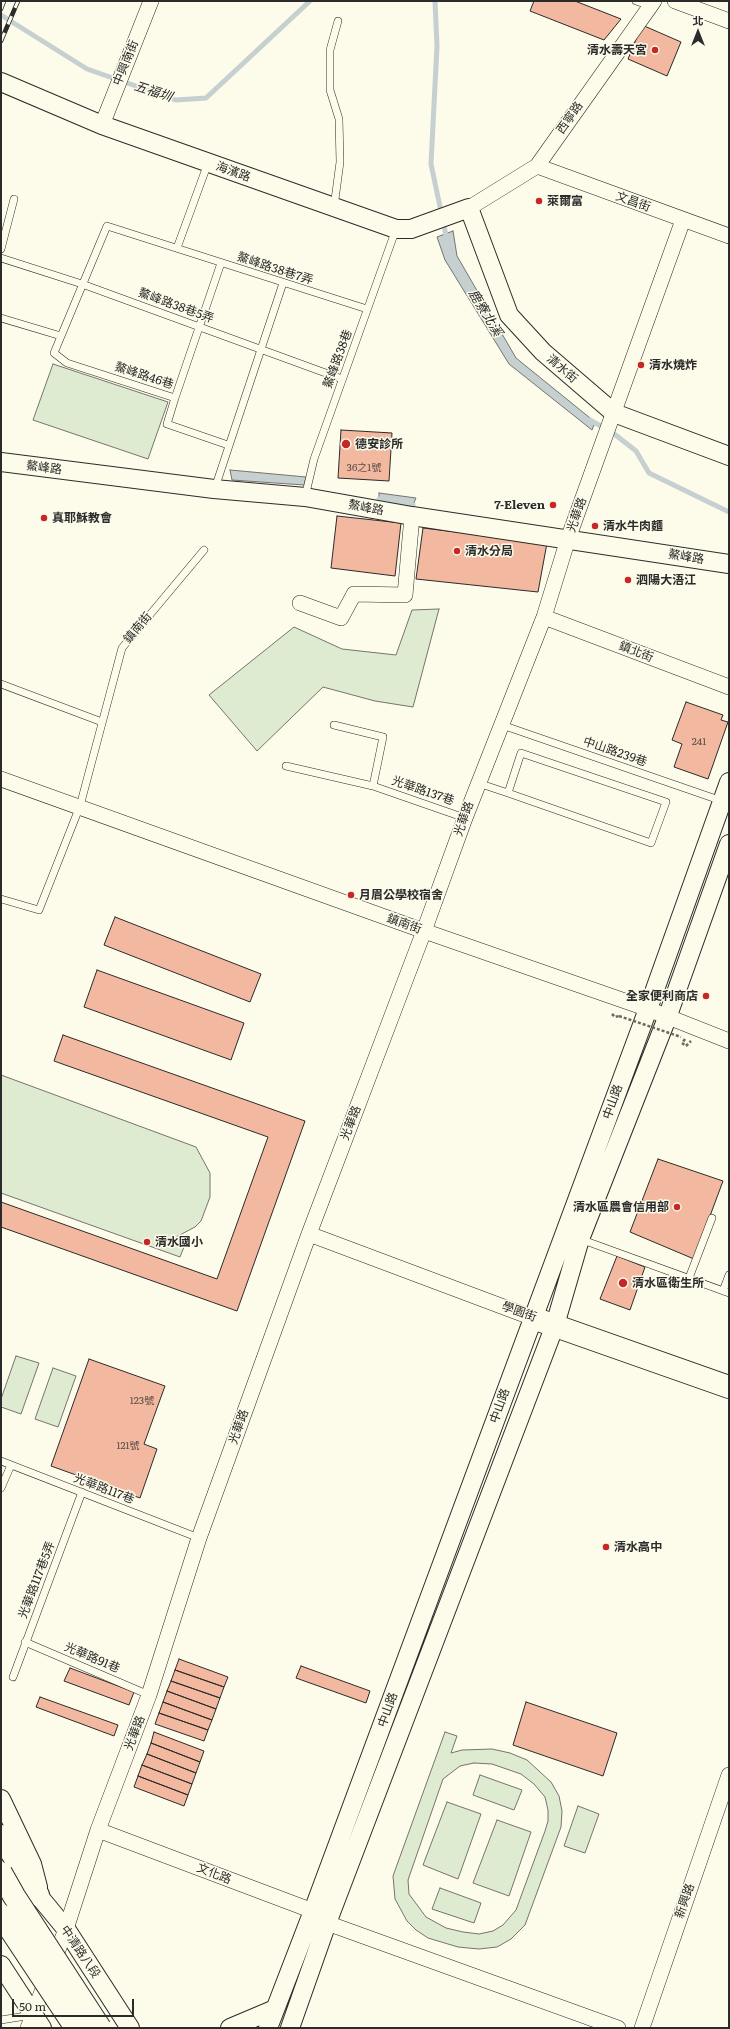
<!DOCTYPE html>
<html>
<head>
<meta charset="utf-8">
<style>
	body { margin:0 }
	#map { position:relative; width:730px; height:2029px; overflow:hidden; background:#fdfbea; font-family:Literata,"Noto Sans TC",serif }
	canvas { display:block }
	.frame { position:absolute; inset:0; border:2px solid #2b2b2b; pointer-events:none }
	.north { position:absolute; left:678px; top:12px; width:40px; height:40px; -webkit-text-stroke:3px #fdfbea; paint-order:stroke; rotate:0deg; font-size:11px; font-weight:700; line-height:16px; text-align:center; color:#2b2b2b }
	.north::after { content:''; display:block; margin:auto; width:14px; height:18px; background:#2b2b2b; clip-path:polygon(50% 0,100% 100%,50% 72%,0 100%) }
	.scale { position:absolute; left:12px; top:1999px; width:122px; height:18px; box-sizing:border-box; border:2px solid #2b2b2b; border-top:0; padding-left:5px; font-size:12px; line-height:14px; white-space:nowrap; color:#2b2b2b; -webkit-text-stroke:3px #fdfbea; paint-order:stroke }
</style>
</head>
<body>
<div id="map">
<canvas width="730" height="2029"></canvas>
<div class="frame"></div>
<div class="north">北</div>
<div class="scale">50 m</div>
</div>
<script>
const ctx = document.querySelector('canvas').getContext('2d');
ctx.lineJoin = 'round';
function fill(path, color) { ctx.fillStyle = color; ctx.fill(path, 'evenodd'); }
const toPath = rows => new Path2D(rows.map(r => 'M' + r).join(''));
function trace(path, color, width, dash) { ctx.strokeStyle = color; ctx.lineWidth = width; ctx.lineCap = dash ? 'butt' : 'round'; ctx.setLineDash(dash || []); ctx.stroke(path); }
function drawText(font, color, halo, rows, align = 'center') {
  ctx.font = font + ' Literata,"Noto Sans TC",serif'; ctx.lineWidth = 3; ctx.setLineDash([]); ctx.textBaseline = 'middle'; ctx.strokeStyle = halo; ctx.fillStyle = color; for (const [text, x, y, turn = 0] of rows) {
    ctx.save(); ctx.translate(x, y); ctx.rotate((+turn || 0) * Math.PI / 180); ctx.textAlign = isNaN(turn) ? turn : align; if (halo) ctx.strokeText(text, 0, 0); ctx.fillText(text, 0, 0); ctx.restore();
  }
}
const green = toPath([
	[53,364,168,402,148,459,33,420,53,364],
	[439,609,413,707,375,701,323,687,257,751,209,695,294,627,342,649,396,655,412,610,439,609],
	[1,1075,196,1147,210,1173,210,1197,201,1221,195,1227,176,1237,186,1242,180,1257,1,1193,1,1075],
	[16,1356,39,1363,21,1414,1,1407,1,1399,16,1356],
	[53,1368,76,1376,58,1427,35,1419,53,1368],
	[445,1732,457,1736,451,1753,462,1750,492,1749,510,1753,527,1760,551,1782,559,1796,562,1811,561,1827,525,1925,511,1939,497,1947,479,1949,458,1947,428,1938,416,1930,407,1921,395,1899,393,1876,445,1732],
	[474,1763,492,1764,521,1774,534,1784,545,1797,548,1810,548,1821,545,1831,516,1910,503,1925,493,1931,479,1934,463,1932,446,1928,426,1917,409,1894,408,1880,443,1779,460,1766,474,1763],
	[480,1775,522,1790,514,1810,473,1795,480,1775],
	[447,1802,481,1814,458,1879,423,1865,447,1802],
	[578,1806,599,1814,585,1853,564,1846,578,1806],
	[497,1820,531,1832,509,1896,473,1883,497,1820],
	[440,1888,481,1903,474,1923,432,1909,440,1888]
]);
const water = toPath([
	[453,231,457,256,516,358,595,422,592,430,509,364,445,260,437,237,453,231],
	[230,470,306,477,304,485,232,480,230,470],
	[379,493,416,498,413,505,379,499,379,493]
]);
const stream = toPath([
	[435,1,437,46,431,164,447,240],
	[1,15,87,69,176,100,206,98,310,1],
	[590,420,613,433,636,451,649,473,729,512],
	[379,499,413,505]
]);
const building = toPath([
	[534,1,575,1,621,19,604,40,530,11,534,1],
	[642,25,681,42,667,76,628,59,642,25],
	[341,430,392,433,389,481,338,478,341,430],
	[337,516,401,523,395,576,331,568,337,516],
	[423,528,547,543,538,592,416,579,423,528],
	[686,702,723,715,721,720,728,722,708,779,674,767,682,744,672,740,686,702],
	[115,917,261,974,250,1002,104,945,115,917],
	[97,970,244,1023,231,1060,84,1007,97,970],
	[63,1035,305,1121,237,1311,1,1227,1,1202,217,1279,268,1137,54,1061,63,1035],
	[658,1159,723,1181,694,1259,630,1232,658,1159],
	[617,1256,645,1267,630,1310,600,1299,617,1256],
	[89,1359,165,1386,144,1444,157,1449,140,1498,51,1466,89,1359],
	[179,1659,228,1677,224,1687,175,1670,179,1659],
	[301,1666,370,1691,366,1703,296,1678,301,1666],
	[70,1668,134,1692,129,1705,64,1681,70,1668],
	[175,1670,224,1687,220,1698,171,1681,175,1670],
	[171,1681,220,1698,216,1709,167,1691,171,1681],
	[167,1691,216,1709,212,1720,163,1702,167,1691],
	[40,1697,118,1725,114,1736,36,1707,40,1697],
	[163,1702,212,1720,208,1730,159,1713,163,1702],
	[526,1702,617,1733,603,1776,513,1745,526,1702],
	[159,1713,208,1730,204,1741,155,1724,159,1713],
	[154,1732,204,1751,200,1762,151,1743,154,1732],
	[151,1743,200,1762,196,1773,147,1754,151,1743],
	[147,1754,196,1773,192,1784,142,1765,147,1754],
	[142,1765,192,1784,188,1795,138,1776,142,1765],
	[138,1776,188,1795,184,1806,134,1787,138,1776]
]);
const path = toPath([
	[612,1014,615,1017,619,1016],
	[685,1039,682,1043,686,1046,691,1041]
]);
const service = toPath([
	[636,1,651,6],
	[334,207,340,162,339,119,330,90,330,50,338,21],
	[177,248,208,163],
	[1,249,14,199],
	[1,258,82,284,342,379],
	[1,318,61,336],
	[175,398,221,263],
	[228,445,167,424,175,398,67,363,54,353,107,226,367,309],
	[215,488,283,283],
	[305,497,314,459,396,229],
	[1,684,102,722],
	[334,725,383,737,373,786],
	[502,725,722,801],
	[286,766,373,786,465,818],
	[478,783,508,793,651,843,666,802,521,753,508,793],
	[1,899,39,910,80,806,122,648,204,550],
	[580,1239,729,1293],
	[689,1278,712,1218],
	[723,1291,729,1275],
	[1,1461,199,1538],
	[1,1488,11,1465],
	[25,1642,149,1695],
	[13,1677,82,1492],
	[1,2020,32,2015]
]);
const minor = toPath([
	[675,1,729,21],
	[102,125,151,1],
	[537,166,729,236],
	[469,208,537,166,654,1],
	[300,603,341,618,354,594,405,595,412,516],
	[544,617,729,687],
	[1,779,424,931,648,1009,729,1041],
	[309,1234,533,1318],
	[98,1830,313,1911,327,1923,618,2028],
	[28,2028,66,1929,98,1830,149,1695,199,1538,309,1234,424,931,465,818,544,617,568,539,683,220],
	[642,2028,729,1775]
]);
const tertiary = toPath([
	[1,82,102,125,396,229,411,229,469,208,509,315,543,352,614,413,729,456],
	[1,462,214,489,305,497,412,516,729,564],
	[1,1799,32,1864,38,1887],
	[38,1895,66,1929,130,2028],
	[1,1965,42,2028],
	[230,2028,275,2009],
	[268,2028,313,1911,648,1009,729,782],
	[290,2028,327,1923,555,1325,580,1239,667,1018,729,844]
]);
const primary = toPath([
	[533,1318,729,1387],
	[1,1836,38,1895]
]);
const rail = toPath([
	[1,9,4,1],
	[1,41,18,1]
]);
const pathBridge = toPath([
	[619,1016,681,1037]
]);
const primaryBridge = toPath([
	[1,1873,14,1896,100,2028],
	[1,1915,76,2028]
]);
const markers = [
	[655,50,4,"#c62828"],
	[539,201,4,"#c62828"],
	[641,365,4,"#c62828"],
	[346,444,5,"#c62828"],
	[553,505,4,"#c62828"],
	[44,518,4,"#c62828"],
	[595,526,4,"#c62828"],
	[457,551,4,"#c62828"],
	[628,580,4,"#c62828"],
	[351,895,4,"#c62828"],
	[706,996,4,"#c62828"],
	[677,1207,4,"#c62828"],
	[147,1242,4,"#c62828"],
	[623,1283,5,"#c62828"],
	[606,1547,4,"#c62828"]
];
const numberNames = [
	["36之1號",364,468],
	["241",699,742],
	["123號",142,1401],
	["121號",128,1446]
];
const poiNames = [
	["清水壽天宮",647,50,"right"],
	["萊爾富",547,201],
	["清水燒炸",649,365],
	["德安診所",355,444],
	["7-Eleven",545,505,"right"],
	["真耶穌教會",52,518],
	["清水牛肉麵",603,526],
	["清水分局",465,551],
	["泗陽大浯江",636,580],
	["月眉公學校宿舍",359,895],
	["全家便利商店",698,996,"right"],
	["清水區農會信用部",669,1207,"right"],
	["清水國小",155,1242],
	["清水區衛生所",632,1283],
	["清水高中",614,1547]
];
const streetNames = [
	["中興南街",126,63,-68],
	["西寧路",570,118,-55],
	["海濱路",233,172,20],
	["文昌街",633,202,20],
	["鰲峰路38巷7弄",275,269,18],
	["鰲峰路38巷5弄",176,306,20],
	["鰲峰路38巷",338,359,-70],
	["清水街",562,369,40],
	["鰲峰路46巷",144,376,18],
	["鰲峰路",44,468,7],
	["鰲峰路",366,508,10],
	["光華路",577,515,-70],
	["鰲峰路",686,557,9],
	["鎮南街",138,628,-50],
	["鎮北街",636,652,21],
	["中山路239巷",615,752,19],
	["光華路137巷",423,791,19],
	["光華路",464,819,-70],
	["鎮南街",404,924,20],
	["中山路",613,1102,-70],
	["光華路",351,1123,-69],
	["學園街",519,1312,20],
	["中山路",500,1406,-70],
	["光華路",239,1427,-70],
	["光華路117巷",104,1489,21],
	["光華路117巷5弄",37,1580,-69],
	["光華路91巷",92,1658,23],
	["中山路",388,1710,-70],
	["光華路",135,1733,-69],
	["文化路",214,1874,21],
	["新興路",685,1901,-71],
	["中清路八段",80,1952,56]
];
const waterNames = [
	["五福圳",153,92,18],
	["鹿寮北溪",485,313,59]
];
fill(green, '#deebd1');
trace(green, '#74746e', 1);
fill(water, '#c7d0d0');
trace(water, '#74746e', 1);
trace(stream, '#c7d0d0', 5);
fill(building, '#f2b8a0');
trace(building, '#2b2b2b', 1);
trace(service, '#2b2b2b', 8);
trace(minor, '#2b2b2b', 16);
trace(tertiary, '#2b2b2b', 20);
trace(primary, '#2b2b2b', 24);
trace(path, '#6a6964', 2.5, [3, 2]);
trace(service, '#fdfbea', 7);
trace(minor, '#fdfbea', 15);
trace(tertiary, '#fdfbea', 18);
trace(primary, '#fdfbea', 22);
trace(rail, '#2b2b2b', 4.5);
trace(rail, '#fdfbea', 3, [9]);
trace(primaryBridge, '#2b2b2b', 24, []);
trace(pathBridge, '#6a6964', 2.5, [3, 2]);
trace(primaryBridge, '#fdfbea', 22);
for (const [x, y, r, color] of markers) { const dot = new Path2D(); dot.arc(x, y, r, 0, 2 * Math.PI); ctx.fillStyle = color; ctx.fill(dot); trace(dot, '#fdfbea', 1.5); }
drawText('10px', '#5d4e48', null, numberNames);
drawText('bold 12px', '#2b2b2b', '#fdfbea', poiNames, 'left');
drawText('12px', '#2b2b2b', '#fdfbea', streetNames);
drawText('italic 13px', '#2b2b2b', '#fdfbea', waterNames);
</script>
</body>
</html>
